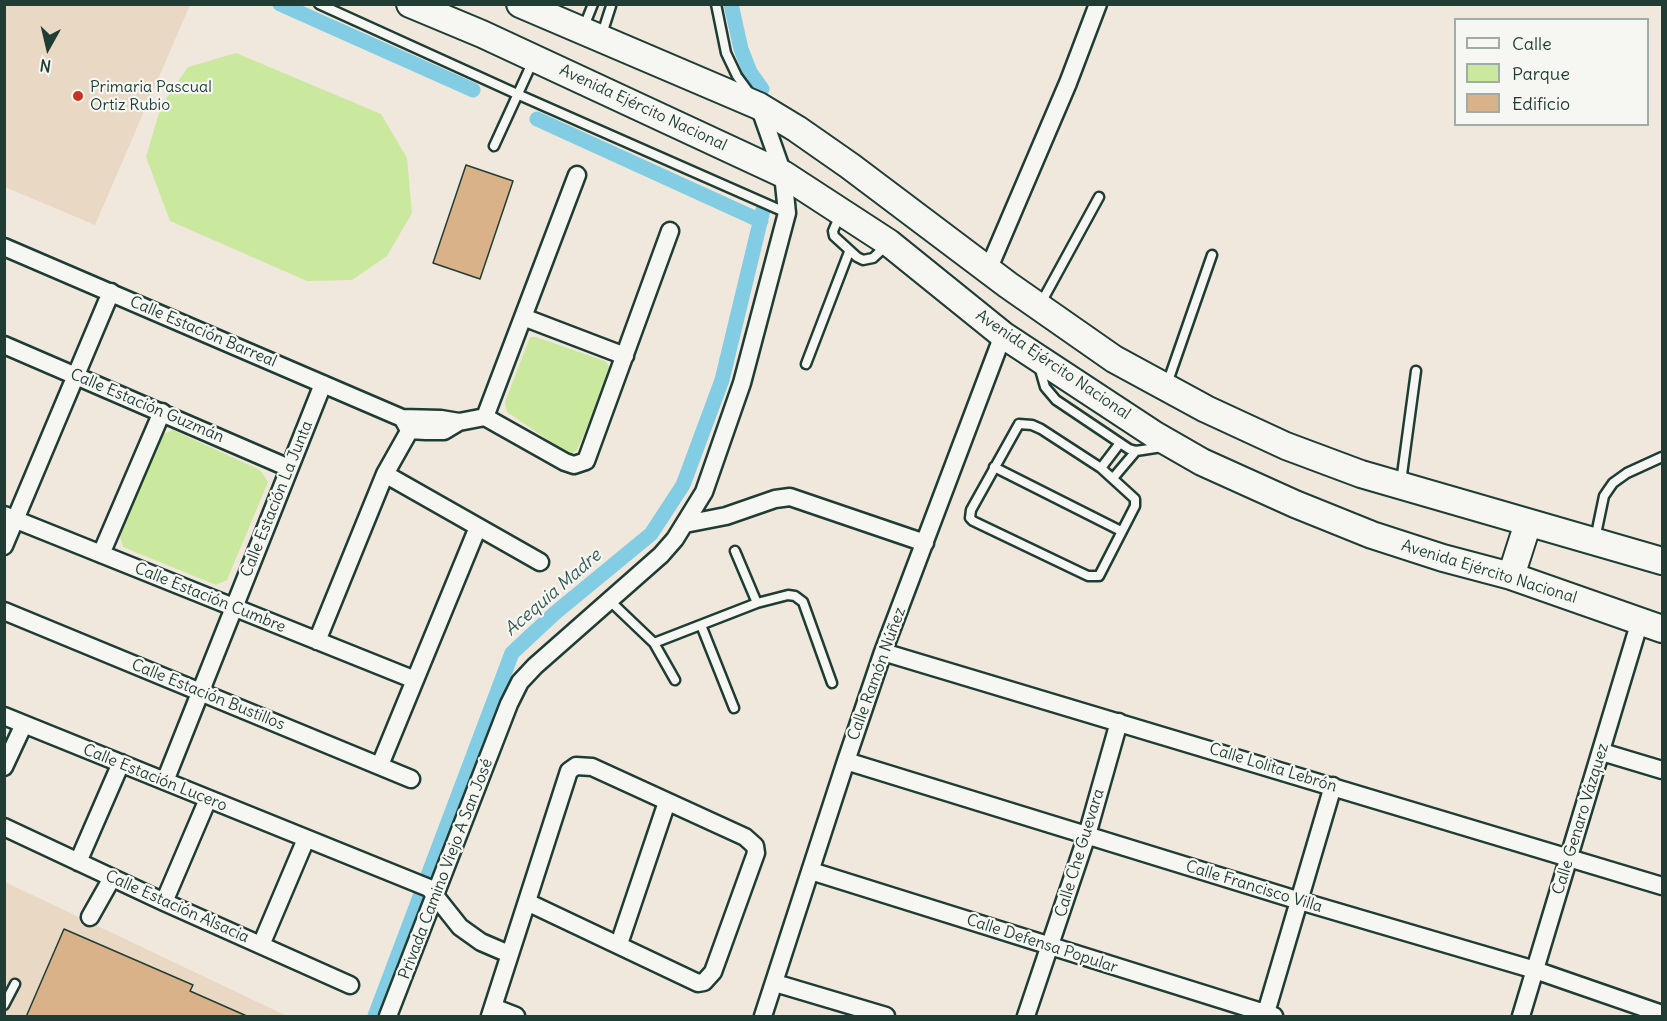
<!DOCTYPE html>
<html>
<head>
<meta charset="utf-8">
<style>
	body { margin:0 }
	#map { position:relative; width:1667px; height:1021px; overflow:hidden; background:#f0e8dd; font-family:Delius,sans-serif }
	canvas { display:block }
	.frame { position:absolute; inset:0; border:6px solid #1f3d34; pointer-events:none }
	.legend { position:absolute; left:1454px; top:18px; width:195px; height:108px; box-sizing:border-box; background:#f6f6f2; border:2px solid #a0aca6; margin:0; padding:8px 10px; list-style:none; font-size:18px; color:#1f3d34 }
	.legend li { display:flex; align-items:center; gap:12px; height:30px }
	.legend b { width:30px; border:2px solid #a0aca6 }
	.north { position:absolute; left:18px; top:18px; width:60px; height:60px; -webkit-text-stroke:4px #f6f6f2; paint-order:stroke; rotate:188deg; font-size:16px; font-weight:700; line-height:24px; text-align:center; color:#1f3d34 }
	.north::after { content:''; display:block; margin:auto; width:21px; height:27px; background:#1f3d34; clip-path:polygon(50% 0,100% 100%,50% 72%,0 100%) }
</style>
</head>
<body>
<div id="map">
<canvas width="1667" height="1021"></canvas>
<div class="frame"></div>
<ul class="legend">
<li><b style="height:8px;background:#f6f6f2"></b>Calle</li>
<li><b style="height:16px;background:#cbe89f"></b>Parque</li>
<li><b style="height:16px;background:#d9b28a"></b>Edificio</li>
</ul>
<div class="north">N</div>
</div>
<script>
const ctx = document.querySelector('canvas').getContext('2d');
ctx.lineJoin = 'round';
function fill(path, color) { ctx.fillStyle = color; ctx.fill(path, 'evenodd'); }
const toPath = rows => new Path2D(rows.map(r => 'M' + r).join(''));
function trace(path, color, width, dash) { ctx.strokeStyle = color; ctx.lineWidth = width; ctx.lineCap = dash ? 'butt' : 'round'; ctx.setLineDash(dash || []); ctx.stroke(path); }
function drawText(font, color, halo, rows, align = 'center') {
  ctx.font = font + ' Delius,sans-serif'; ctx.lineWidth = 4.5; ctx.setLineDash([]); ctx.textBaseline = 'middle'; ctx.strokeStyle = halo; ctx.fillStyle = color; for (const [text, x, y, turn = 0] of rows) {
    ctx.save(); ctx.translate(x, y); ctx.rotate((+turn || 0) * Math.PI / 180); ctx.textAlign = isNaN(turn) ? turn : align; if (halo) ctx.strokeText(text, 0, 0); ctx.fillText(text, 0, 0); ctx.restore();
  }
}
const built = toPath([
	[4,5,190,5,95,225,5,187],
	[5,882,287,1016,5,1016]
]);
const green = toPath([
	[236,53,381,114,407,158,412,213,387,256,352,280,307,281,170,221,146,157,161,106,188,67],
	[530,337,536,337,605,361,612,370,577,450,570,455,507,412,505,402],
	[173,430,260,470,268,482,227,580,216,585,123,547,119,532,161,435]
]);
const canal = toPath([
	[280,4,473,90],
	[731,4,741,49,750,72,762,89],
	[537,119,761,221],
	[375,1016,512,653,555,613,651,534,683,485,722,380,763,210]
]);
const building = toPath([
	[466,165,513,181,480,279,433,263,466,165],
	[64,929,193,985,190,991,249,1017,26,1017,64,929]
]);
const lane = toPath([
	[319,4,517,94,787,213],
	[716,4,726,53,737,76,751,95],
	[583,29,593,4],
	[602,34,611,6],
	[494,146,533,61],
	[840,215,833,231,834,236,857,257,863,260,873,258,886,246],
	[1041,303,1099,197],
	[806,364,849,252],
	[1039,366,1045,387,1056,400,1129,449,1136,451,1162,447],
	[1167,384,1212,255],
	[1019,424,1032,425,1041,429,1101,468,1135,499,1135,506,1099,576,1088,576,973,521,970,518,971,510,1019,424],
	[994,467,1121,531],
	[1101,468,1120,443],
	[1114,477,1136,451],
	[1401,482,1416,371],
	[1595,539,1604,496,1613,483,1627,473,1662,457],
	[735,551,757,603],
	[610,601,654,643,757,603,788,595,795,596,803,602,832,683],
	[701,625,734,708],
	[654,643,675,680],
	[4,1005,15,984]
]);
const street = toPath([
	[4,247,402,418,441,419,459,422,485,417],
	[988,270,1068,83,1098,4],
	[523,317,625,356],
	[4,345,289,468],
	[485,417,565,462,574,465,586,461,670,231],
	[485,417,577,175],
	[404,421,409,430,426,431,444,431,459,422],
	[385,474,540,562],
	[4,515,415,680],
	[685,524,726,516,775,499,790,497,925,543],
	[4,546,111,292],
	[101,554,162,412],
	[4,611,411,779],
	[317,641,385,474,416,419],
	[883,652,1662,886],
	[4,716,429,888,460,927,481,942,509,954],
	[1602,752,1662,770],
	[846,761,1300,901,1535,970,1662,1014],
	[380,765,478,527],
	[4,767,24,724],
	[165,781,323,384],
	[4,827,164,902,350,985],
	[78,862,121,763],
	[811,871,1274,1016],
	[164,902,208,799],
	[90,917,112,878],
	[619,944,667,802],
	[261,945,306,839],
	[775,983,886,1016],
	[493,1007,516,1016],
	[388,1016,509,704,520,682,535,666,661,555,675,539,704,492,742,383,787,213,783,174,759,106],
	[490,1016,569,771,576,766,592,767,745,837,755,846,756,853,713,972,704,982,698,983,527,902],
	[763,1016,846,761,883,652,1003,335],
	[1026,1016,1087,835,1119,722],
	[1265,1016,1333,786],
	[1521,1016,1640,621]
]);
const primary = toPath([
	[410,4,482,34,783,174,889,243,1003,335,1155,435,1202,462,1295,504,1372,535,1443,558,1511,576,1662,629],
	[520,4,759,106,797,129,850,166,1008,285,1114,359,1206,409,1286,446,1361,474,1662,561],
	[1511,576,1528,523]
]);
const markers = [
	[78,96,6,"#c8321e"]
];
const poiNames = [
	["Primaria Pascual",90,87],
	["Ortiz Rubio",90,105]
];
const streetNames = [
	["Avenida Ejército Nacional",643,108,25],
	["Calle Estación Barreal",203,332,23],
	["Avenida Ejército Nacional",1053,365,34],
	["Calle Estación Guzmán",147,406,23],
	["Calle Estación La Junta",277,499,-68],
	["Avenida Ejército Nacional",1489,572,17],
	["Calle Estación Cumbre",210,598,22],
	["Calle Ramón Núñez",877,674,-70],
	["Calle Estación Bustillos",208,695,22],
	["Calle Lolita Lebrón",1273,768,17],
	["Calle Estación Lucero",155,778,22],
	["Calle Genaro Vázquez",1581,819,-73],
	["Calle Che Guevara",1080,853,-73],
	["Privada Camino Viejo A San José",446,869,-69],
	["Calle Francisco Villa",1254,887,17],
	["Calle Estación Alsacia",177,907,24],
	["Calle Defensa Popular",1042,944,18]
];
const waterNames = [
	["Acequia Madre",553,593,-41]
];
fill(built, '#e9d8c4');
fill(green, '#cbe89f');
trace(canal, '#83cde4', 15);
fill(building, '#d9b28a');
trace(building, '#1f3d34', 1.5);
trace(lane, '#1f3d34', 13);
trace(street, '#1f3d34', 21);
trace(primary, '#1f3d34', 30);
trace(lane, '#f6f6f2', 8);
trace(street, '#f6f6f2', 16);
trace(primary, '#f6f6f2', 26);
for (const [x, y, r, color] of markers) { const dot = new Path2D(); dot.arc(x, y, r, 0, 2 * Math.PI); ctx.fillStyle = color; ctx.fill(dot); trace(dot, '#f6f6f2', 2); }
drawText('16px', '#1f3d34', '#f6f6f2', poiNames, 'left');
drawText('16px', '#1f3d34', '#f6f6f2', streetNames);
drawText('italic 18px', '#335a57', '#f6f6f2', waterNames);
</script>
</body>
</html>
